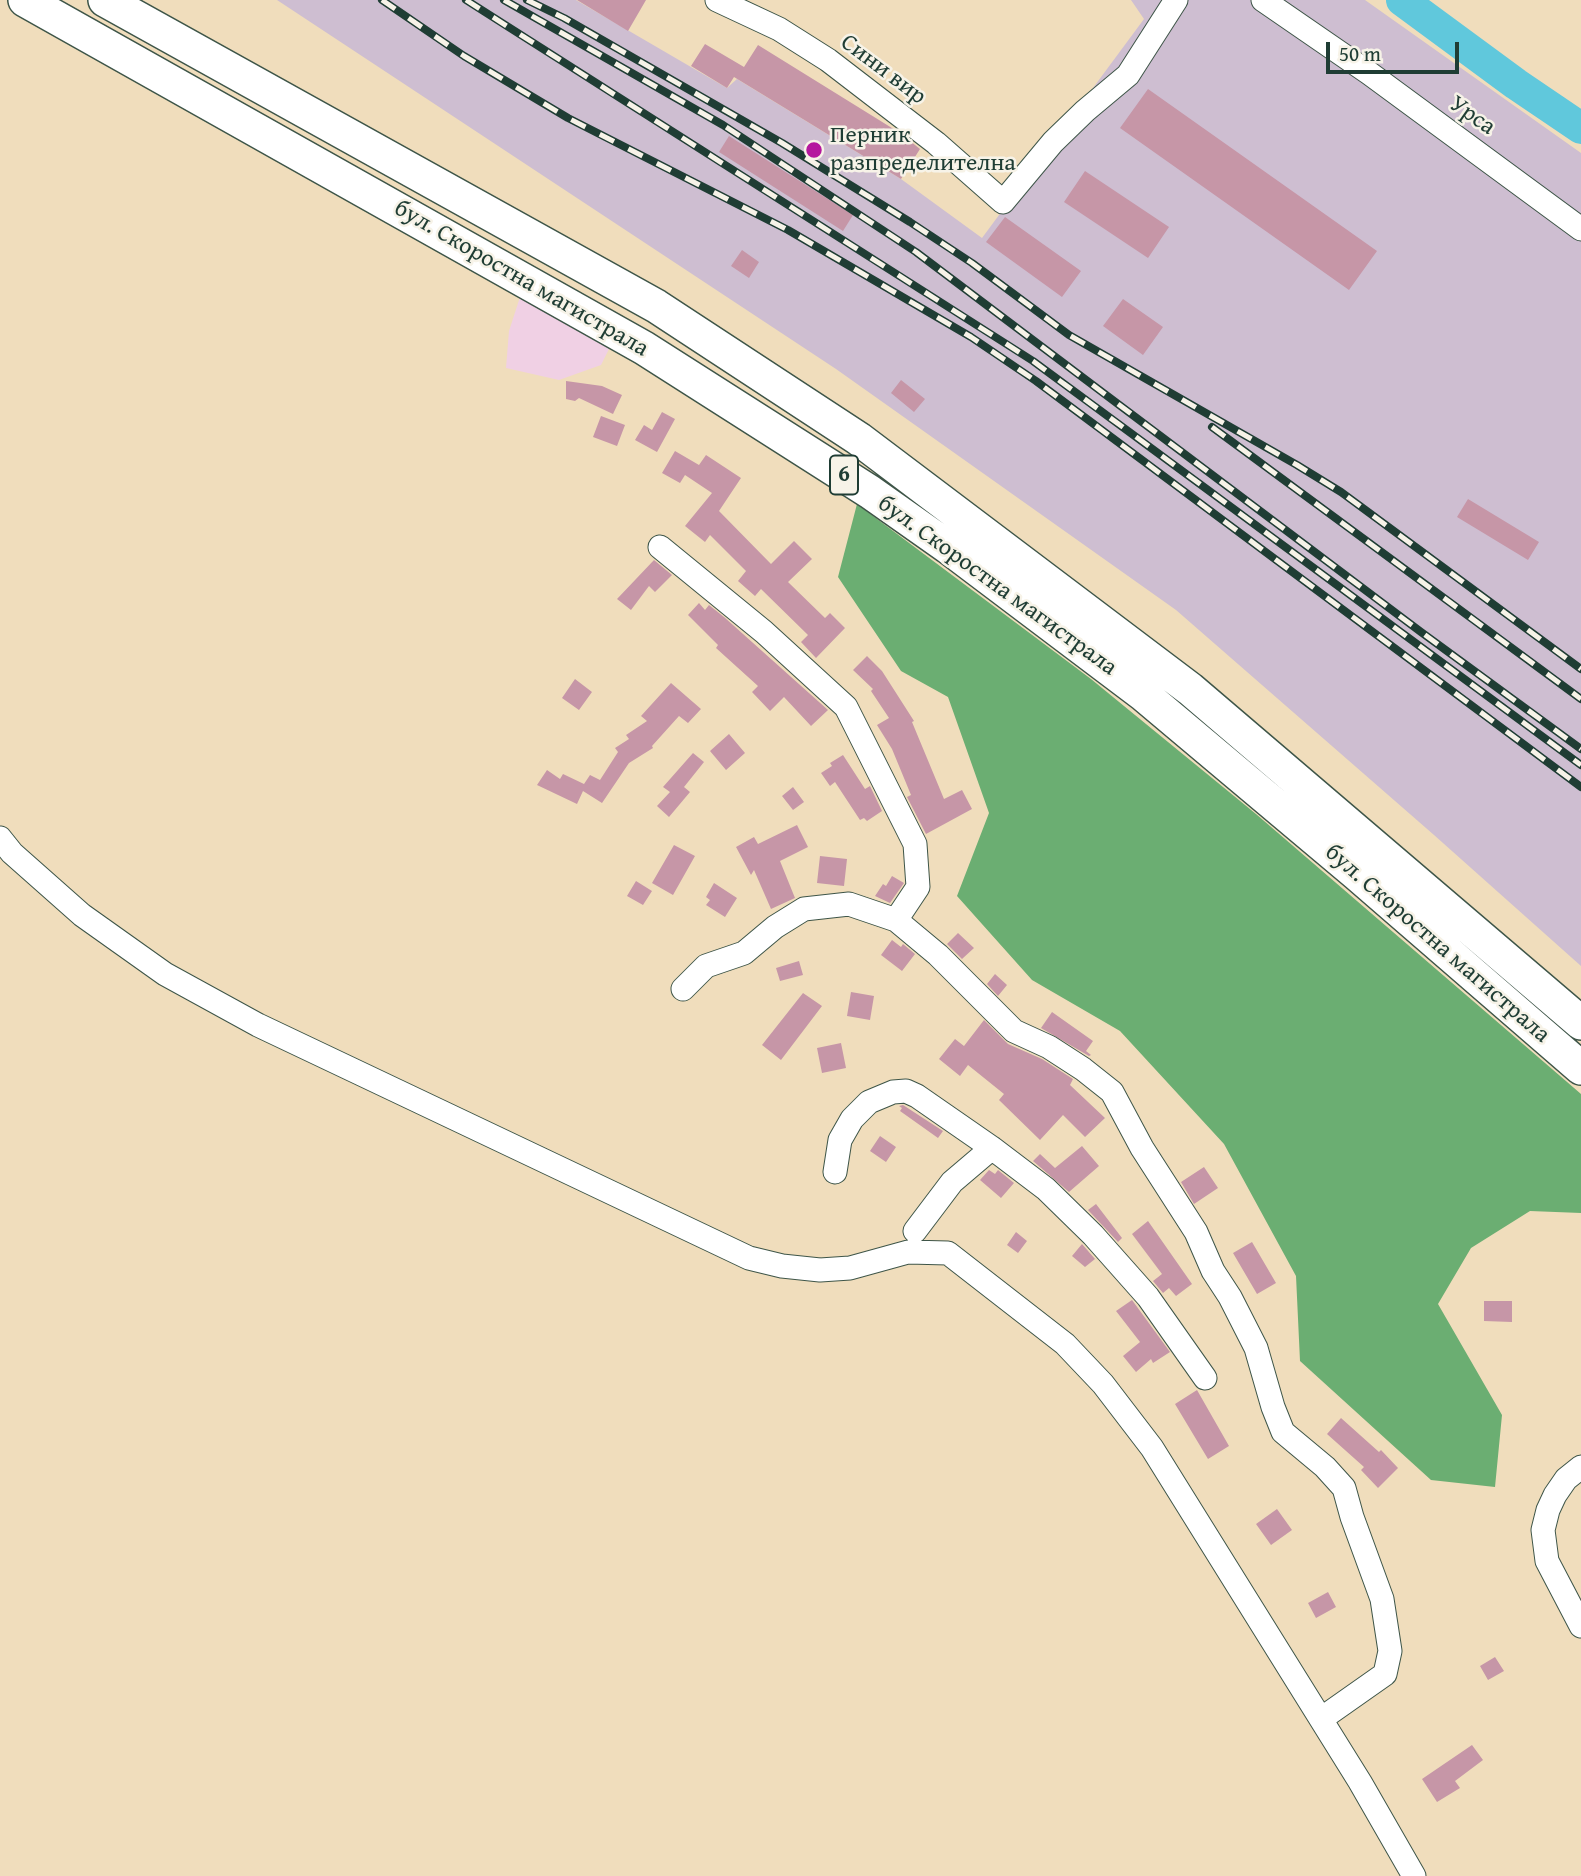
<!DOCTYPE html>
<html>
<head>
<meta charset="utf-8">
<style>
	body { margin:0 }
	#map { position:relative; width:1581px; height:1876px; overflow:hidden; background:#f0ddbc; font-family:"Gentium Book Plus",serif }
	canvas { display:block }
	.scale { position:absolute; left:1326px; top:42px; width:133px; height:32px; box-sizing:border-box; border:4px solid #1f3d34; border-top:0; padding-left:9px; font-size:21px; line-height:24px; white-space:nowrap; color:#1f3d34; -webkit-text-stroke:5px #f7f3e8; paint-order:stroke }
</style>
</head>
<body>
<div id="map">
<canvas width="1581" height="1876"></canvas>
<div class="scale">50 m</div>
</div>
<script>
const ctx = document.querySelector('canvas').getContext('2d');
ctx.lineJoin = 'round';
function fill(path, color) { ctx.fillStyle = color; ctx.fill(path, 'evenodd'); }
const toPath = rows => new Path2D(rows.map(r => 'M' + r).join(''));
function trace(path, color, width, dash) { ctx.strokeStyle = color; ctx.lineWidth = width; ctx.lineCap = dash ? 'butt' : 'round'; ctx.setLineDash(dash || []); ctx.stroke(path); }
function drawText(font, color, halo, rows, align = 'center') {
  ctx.font = font + ' "Gentium Book Plus",serif'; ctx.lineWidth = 5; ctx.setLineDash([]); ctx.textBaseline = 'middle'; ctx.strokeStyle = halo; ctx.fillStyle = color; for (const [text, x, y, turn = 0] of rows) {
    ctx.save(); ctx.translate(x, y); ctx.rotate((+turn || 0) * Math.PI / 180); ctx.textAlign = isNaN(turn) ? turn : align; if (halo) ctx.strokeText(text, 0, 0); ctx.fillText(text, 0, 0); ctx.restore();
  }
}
const built = toPath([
	[521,294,611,345,601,365,559,380,506,368,509,331]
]);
const industrial = toPath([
	[277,0,576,0,727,88,737,79,901,179,982,238,1144,19,1131,0,1365,0,1581,153,1581,966,1434,835,1176,610,836,369]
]);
const forest = toPath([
	[857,504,1091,679,1256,814,1581,1094,1581,1213,1530,1211,1471,1248,1438,1304,1502,1415,1495,1487,1431,1480,1300,1361,1296,1276,1224,1144,1120,1031,1032,980,957,896,989,813,948,697,901,671,838,577]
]);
const river = toPath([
	[1402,0,1516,84,1581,128]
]);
const building = toPath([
	[577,0,646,0,628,31],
	[705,44,744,67,758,45,900,133,920,149,901,179,734,77,727,88,691,66],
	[1148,89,1377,251,1349,290,1120,128],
	[729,136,853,215,843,231,719,152],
	[1085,171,1169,227,1148,258,1064,202],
	[1005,217,1081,271,1062,297,986,242],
	[742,250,759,262,749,278,731,266],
	[1123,299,1163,327,1143,355,1103,326],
	[901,380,925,399,914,412,891,393],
	[566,381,602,386,622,395,613,414,579,398,575,401,566,399],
	[662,412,675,419,657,452,635,440,644,425,652,430],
	[601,416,625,425,617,446,593,437],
	[675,451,699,465,706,455,741,478,719,511,771,564,794,541,812,559,788,582,825,618,830,613,845,628,816,658,801,642,808,635,761,589,755,596,738,581,746,571,710,535,705,542,685,526,712,493,685,475,680,483,662,473],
	[1468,499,1539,542,1528,560,1457,517],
	[654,560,672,575,655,592,649,586,631,610,617,599],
	[699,603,705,610,709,605,724,617,828,710,811,726,784,697,770,711,752,692,758,686,716,648,718,645,688,615],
	[867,656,882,671,914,721,912,722,944,799,962,790,972,809,926,834,907,797,911,795,892,749,877,725,889,718,871,691,873,689,853,670],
	[575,679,592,692,579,710,562,698],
	[671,683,701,709,688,723,679,716,652,746,653,748,629,763,602,803,583,791,577,804,537,785,547,770,560,779,563,774,584,784,590,775,600,780,618,752,615,748,629,739,626,735,647,721,641,716],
	[729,734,745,753,726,770,710,751],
	[693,753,704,762,684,787,690,792,669,817,657,806,670,792,663,787],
	[843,755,865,789,870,786,882,811,867,821,864,818,860,820,835,782,830,786,821,773,832,766,830,763],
	[793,787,804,802,793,810,782,796],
	[797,825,808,847,780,861,795,898,771,909,754,870,751,875,736,847,754,837,758,844],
	[674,845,695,856,673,895,652,883],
	[820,856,847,859,844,886,817,883],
	[892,876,904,883,890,903,875,896,883,884,886,886],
	[636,881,652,891,643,905,627,896],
	[714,883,737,898,725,917,706,905,710,900,706,897],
	[958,933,974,948,962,959,947,944],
	[892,940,901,947,903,944,915,954,902,971,881,955],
	[799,961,803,975,780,981,776,968],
	[995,974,1007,985,998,996,987,984],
	[851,992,874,996,870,1020,847,1016],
	[803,993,822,1006,781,1060,762,1045],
	[1052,1012,1093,1041,1086,1051,1091,1055,1089,1056,1041,1028],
	[984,1020,1008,1044,1042,1059,1073,1079,1070,1085,1105,1118,1085,1137,1063,1115,1040,1140,999,1100,1004,1094,968,1065,960,1076,939,1059,955,1039,964,1046],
	[841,1043,846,1068,822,1073,817,1048],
	[903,1105,943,1131,938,1138,900,1111,902,1108,899,1106],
	[880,1136,896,1147,886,1162,870,1151],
	[1082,1146,1099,1166,1069,1192,1033,1161,1040,1154,1055,1168],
	[1204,1167,1218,1188,1194,1204,1181,1182],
	[989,1170,995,1174,998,1170,1014,1183,1001,1198,980,1180],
	[1096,1204,1122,1238,1118,1242,1088,1210],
	[1148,1221,1192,1284,1176,1296,1169,1288,1163,1293,1153,1281,1162,1274,1132,1234],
	[1016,1232,1027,1241,1018,1253,1007,1245],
	[1252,1242,1276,1283,1257,1294,1233,1253],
	[1082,1244,1095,1259,1085,1267,1072,1256],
	[1132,1300,1170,1352,1153,1363,1151,1359,1136,1372,1123,1356,1140,1342,1116,1311],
	[1484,1301,1512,1301,1512,1322,1484,1321],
	[1197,1390,1229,1446,1208,1459,1175,1404],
	[1341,1418,1379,1452,1381,1450,1398,1468,1378,1488,1361,1470,1364,1467,1327,1434],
	[1277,1509,1292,1530,1271,1545,1256,1524],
	[1328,1592,1336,1607,1316,1618,1308,1603],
	[1495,1657,1504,1671,1488,1680,1480,1666],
	[1472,1745,1483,1760,1455,1781,1460,1788,1437,1802,1422,1779]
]);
const minor = toPath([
	[717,0,779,29,828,60,936,143,1003,202,1053,142,1085,111,1128,75,1176,0],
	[1263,0,1369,73,1581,229],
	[660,547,764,632,846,707,915,844,918,887,896,920],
	[0,838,12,853,82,915,165,974,258,1025,749,1258,782,1266,820,1270,850,1268,908,1252,948,1253,1065,1344,1103,1384,1152,1448,1360,1782,1414,1876],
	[683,989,706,966,744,953,775,927,804,909,849,904,896,920,938,955,1014,1031,1049,1047,1083,1069,1112,1092,1142,1148,1196,1232,1213,1271,1230,1297,1256,1348,1273,1407,1283,1432,1325,1467,1344,1488,1352,1517,1382,1599,1390,1651,1385,1674,1321,1719],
	[835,1172,840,1140,852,1119,869,1102,893,1092,906,1091,917,1096,992,1148,1046,1189,1093,1235,1148,1297,1205,1378],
	[915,1231,952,1182,992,1148],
	[1581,1467,1566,1479,1555,1495,1548,1510,1543,1530,1547,1561,1581,1626]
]);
const highway = toPath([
	[25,0,644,348,870,492,948,547,1144,695,1357,874,1581,1068],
	[105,0,656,306,859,439,1190,689,1581,1023]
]);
const rail = toPath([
	[382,0,464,56,568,118,788,230,971,337,1036,381,1581,787],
	[466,0,1033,361,1581,765],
	[504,0,723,125,916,252,1421,632,1581,749],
	[527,0,564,18,782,143,910,222,972,263,1069,335,1297,465,1341,492,1581,669],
	[1212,427,1581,699]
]);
const markers = [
	[814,150,9,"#b5179e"]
];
const shields = [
	[844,475,28]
];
const shieldNames = [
	["6",844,475]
];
const streetNames = [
	["Сини вир",883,70,37],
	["Урса",1472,116,35],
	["бул. Скоростна магистрала",521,279,30],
	["бул. Скоростна магистрала",997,586,36],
	["бул. Скоростна магистрала",1437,944,41]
];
const poiNames = [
	["Перник",830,136],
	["разпределителна",830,164]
];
fill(built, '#f0d0e4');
fill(industrial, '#cebed1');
fill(forest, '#6bae72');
trace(river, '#60c8dc', 32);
fill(building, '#c696a7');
trace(minor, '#3e5548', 25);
trace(highway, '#3e5548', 36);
trace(minor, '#fff', 23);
trace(highway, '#fff', 33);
trace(rail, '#1f3d34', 8);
trace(rail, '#f7f3e8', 5, [16]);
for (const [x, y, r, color] of markers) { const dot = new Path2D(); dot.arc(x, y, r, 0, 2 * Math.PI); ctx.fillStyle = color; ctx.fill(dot); trace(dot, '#f7f3e8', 2.5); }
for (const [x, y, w] of shields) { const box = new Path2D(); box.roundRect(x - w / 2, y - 19.5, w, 39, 5); ctx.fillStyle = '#f7f3e8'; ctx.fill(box); trace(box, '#1f3d34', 2); }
drawText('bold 23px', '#1f3d34', null, shieldNames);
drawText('24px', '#1f3d34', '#f7f3e8', streetNames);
drawText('24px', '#1f3d34', '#f7f3e8', poiNames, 'left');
</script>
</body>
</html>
